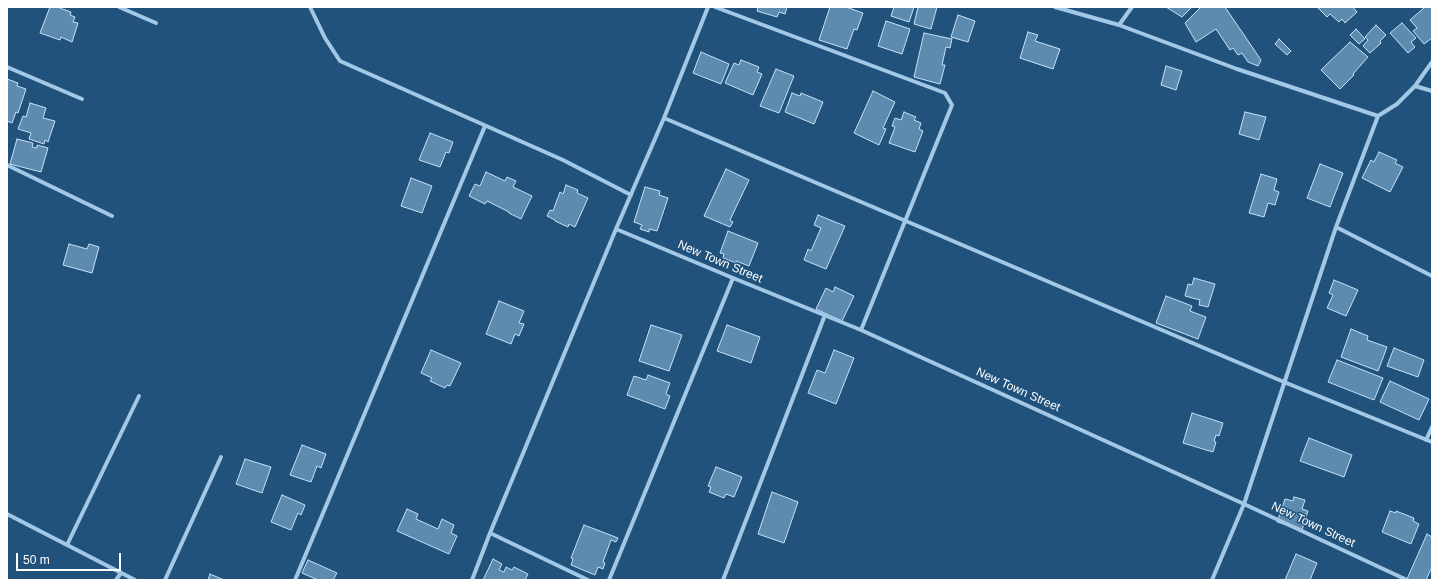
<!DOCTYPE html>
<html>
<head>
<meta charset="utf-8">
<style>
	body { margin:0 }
	#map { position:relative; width:1439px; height:587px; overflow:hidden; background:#20527c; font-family:Arial,sans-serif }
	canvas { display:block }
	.frame { position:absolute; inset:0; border:8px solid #fff; pointer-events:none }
	.scale { position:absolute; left:16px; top:553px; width:105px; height:18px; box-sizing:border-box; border:2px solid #fff; border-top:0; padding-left:5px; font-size:12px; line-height:14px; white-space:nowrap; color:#fff; -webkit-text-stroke:3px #20527c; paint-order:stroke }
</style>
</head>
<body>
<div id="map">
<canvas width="1439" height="587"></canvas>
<div class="frame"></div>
<div class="scale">50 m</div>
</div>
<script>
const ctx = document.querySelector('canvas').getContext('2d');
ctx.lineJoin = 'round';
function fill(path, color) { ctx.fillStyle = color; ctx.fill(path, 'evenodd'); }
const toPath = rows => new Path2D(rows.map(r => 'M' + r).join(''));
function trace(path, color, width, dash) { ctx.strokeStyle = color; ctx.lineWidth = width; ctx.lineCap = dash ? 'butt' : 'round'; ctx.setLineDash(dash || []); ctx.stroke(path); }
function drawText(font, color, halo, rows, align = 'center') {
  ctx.font = font + ' Arial,sans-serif'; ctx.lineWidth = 3; ctx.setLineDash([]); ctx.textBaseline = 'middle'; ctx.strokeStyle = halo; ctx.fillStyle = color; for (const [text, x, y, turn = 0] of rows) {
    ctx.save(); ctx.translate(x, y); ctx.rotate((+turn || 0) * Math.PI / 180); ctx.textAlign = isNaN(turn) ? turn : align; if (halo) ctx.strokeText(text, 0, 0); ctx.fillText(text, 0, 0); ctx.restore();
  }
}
const building = toPath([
	[50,7,57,7,71,12,70,15,75,17,73,22,78,23,72,42,61,37,60,40,40,33,50,7],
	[758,7,787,7,785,14,779,12,777,17,757,11,758,7],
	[830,7,846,7,863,13,857,30,854,29,847,49,819,40,830,7],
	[894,7,914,7,909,22,891,16,894,7],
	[918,7,937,7,931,29,914,24,918,7],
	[1166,7,1192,7,1182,17,1166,7],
	[1201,7,1225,7,1261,60,1258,66,1248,62,1242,53,1238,55,1233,48,1230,50,1216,29,1196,42,1185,23,1201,7],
	[1317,7,1353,7,1357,12,1345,23,1342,19,1339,22,1330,14,1327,17,1317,7],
	[1425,7,1432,7,1432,38,1424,44,1413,31,1417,28,1410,20,1425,7],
	[958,15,975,21,968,42,951,37,958,15],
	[886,21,910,29,902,54,878,46,886,21],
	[1402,23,1416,38,1411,42,1415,47,1408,53,1390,33,1402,23],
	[1376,25,1386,35,1380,41,1381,43,1370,53,1363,46,1368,40,1365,37,1376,25],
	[1356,29,1365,39,1359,44,1350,35,1356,29],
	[1028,32,1038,35,1035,41,1060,49,1053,69,1020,58,1028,32],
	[924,33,952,39,950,48,946,47,942,65,945,65,940,84,914,77,924,33],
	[1279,39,1291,51,1287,55,1275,44,1279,39],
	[1350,42,1368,57,1353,74,1354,75,1340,89,1321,70,1350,42],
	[701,52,729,64,721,84,693,73,701,52],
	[741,60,759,67,757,72,762,74,753,95,725,83,734,63,739,65,741,60],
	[1166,66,1182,71,1176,90,1161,85,1166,66],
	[776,69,794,76,779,113,760,106,776,69],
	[7,79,18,83,17,86,26,89,18,113,16,112,12,123,7,121,7,79],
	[873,91,895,102,883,128,886,129,879,145,854,133,873,91],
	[792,93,800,96,801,93,823,102,814,124,785,112,792,93],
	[30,103,46,108,43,118,55,121,48,142,45,140,44,144,29,139,31,133,18,129,23,116,26,117,30,103],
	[904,112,916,117,914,120,921,123,919,129,923,131,915,152,889,143,895,127,892,126,895,118,901,120,904,112],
	[1245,112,1266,117,1259,140,1239,134,1245,112],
	[430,133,453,142,449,153,446,152,440,167,419,160,430,133],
	[17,139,33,143,32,147,37,148,37,145,48,148,41,172,10,164,17,139],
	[1379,152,1397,160,1395,163,1403,167,1390,192,1362,178,1371,160,1374,162,1379,152],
	[1320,164,1343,173,1330,207,1307,198,1320,164],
	[726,169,749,180,730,220,733,222,730,227,704,216,726,169],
	[486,172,505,181,507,177,516,181,513,187,532,196,521,219,509,213,509,212,487,201,485,204,469,196,475,184,480,186,486,172],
	[1261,174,1277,179,1274,190,1279,192,1275,205,1268,203,1264,217,1249,213,1261,174],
	[411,178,432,186,422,213,401,206,411,178],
	[566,185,578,190,577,193,588,198,575,227,569,224,568,227,555,221,555,220,547,216,550,210,553,211,560,192,563,194,566,185],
	[645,187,660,191,659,195,668,198,657,231,649,229,649,232,640,229,642,225,634,222,645,187],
	[818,215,845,226,826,269,804,260,808,249,811,251,821,228,814,225,818,215],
	[728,231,758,243,749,266,736,261,736,263,723,258,724,254,720,253,728,231],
	[69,244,87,249,89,244,99,247,92,273,63,265,69,244],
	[1194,278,1215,284,1208,307,1199,305,1200,300,1185,296,1188,284,1192,285,1194,278],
	[1334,280,1358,290,1346,316,1327,308,1333,295,1329,293,1334,280],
	[835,287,854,296,842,321,816,309,826,288,833,292,835,287],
	[1166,296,1192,306,1190,311,1206,317,1198,339,1156,323,1166,296],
	[499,301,524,311,519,323,524,324,519,336,515,334,511,344,486,334,499,301],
	[651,325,682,335,669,371,639,361,651,325],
	[727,325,760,337,751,363,717,351,727,325],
	[1351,329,1368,336,1367,340,1387,347,1378,371,1341,357,1351,329],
	[1394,348,1424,360,1418,377,1387,366,1394,348],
	[431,350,461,363,450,386,447,385,445,388,430,381,432,378,421,373,431,350],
	[834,350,854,358,836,404,808,393,817,370,825,373,834,350],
	[1337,360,1383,378,1374,400,1328,382,1337,360],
	[648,375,670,383,666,394,670,396,665,409,627,395,634,376,646,380,648,375],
	[1390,381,1429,399,1419,420,1380,402,1390,381],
	[1192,413,1223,423,1219,436,1216,435,1214,441,1216,442,1213,452,1183,443,1192,413],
	[1309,438,1352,455,1344,477,1300,461,1309,438],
	[302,445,326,454,321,468,317,466,311,482,290,475,302,445],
	[245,459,271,467,262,493,236,484,245,459],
	[716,467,742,477,734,497,726,494,724,498,709,492,711,487,708,486,716,467],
	[772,492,798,502,784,543,758,534,772,492],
	[282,495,305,505,301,515,298,513,291,530,271,522,282,495],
	[1294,497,1305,500,1302,509,1308,511,1302,530,1277,522,1285,499,1293,501,1294,497],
	[407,509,418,514,416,519,438,529,442,519,454,525,451,533,457,536,449,554,397,531,407,509],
	[1390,511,1396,513,1396,511,1414,518,1413,521,1419,524,1411,544,1382,532,1390,511],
	[584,525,618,538,616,542,611,540,603,562,605,563,603,569,598,567,595,575,571,565,573,559,571,558,584,525],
	[1427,534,1432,537,1432,567,1426,580,1409,580,1407,579,1427,534],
	[1296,554,1317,563,1310,580,1285,580,1296,554],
	[493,559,502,564,499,570,504,572,506,567,512,570,514,567,528,574,525,580,483,580,493,559],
	[308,560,337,573,333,580,318,580,302,573,308,560],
	[210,574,224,580,208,580,210,574]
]);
const minor = toPath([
	[119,7,156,23],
	[310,7,325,38,340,61,563,160,631,195],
	[715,7,945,93,952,105,861,330],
	[1055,7,1119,25,1237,69,1378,116],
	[1119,25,1132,7],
	[7,67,82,99],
	[1415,86,1432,91],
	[664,118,1284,382,1432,442],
	[7,165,112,216],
	[1336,227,1432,276],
	[616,229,733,278,861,330,1244,504,1407,580],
	[1426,440,1432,427],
	[7,514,135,580],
	[490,533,588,580],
	[67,545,139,396],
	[116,580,121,573],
	[165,580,221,457],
	[295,580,485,126],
	[472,580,490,533,616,229,664,118,708,7],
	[609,580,733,278],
	[723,580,825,315],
	[1212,580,1244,504,1336,227,1378,116,1397,104,1415,86,1432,62]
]);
const streetNames = [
	["New Town Street",720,262,23],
	["New Town Street",1018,390,24],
	["New Town Street",1313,525,25]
];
fill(building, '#5d8baf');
trace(building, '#c6e0f5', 1);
trace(minor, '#a2c8e6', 4);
drawText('12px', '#fff', '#20527c', streetNames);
</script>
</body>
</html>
